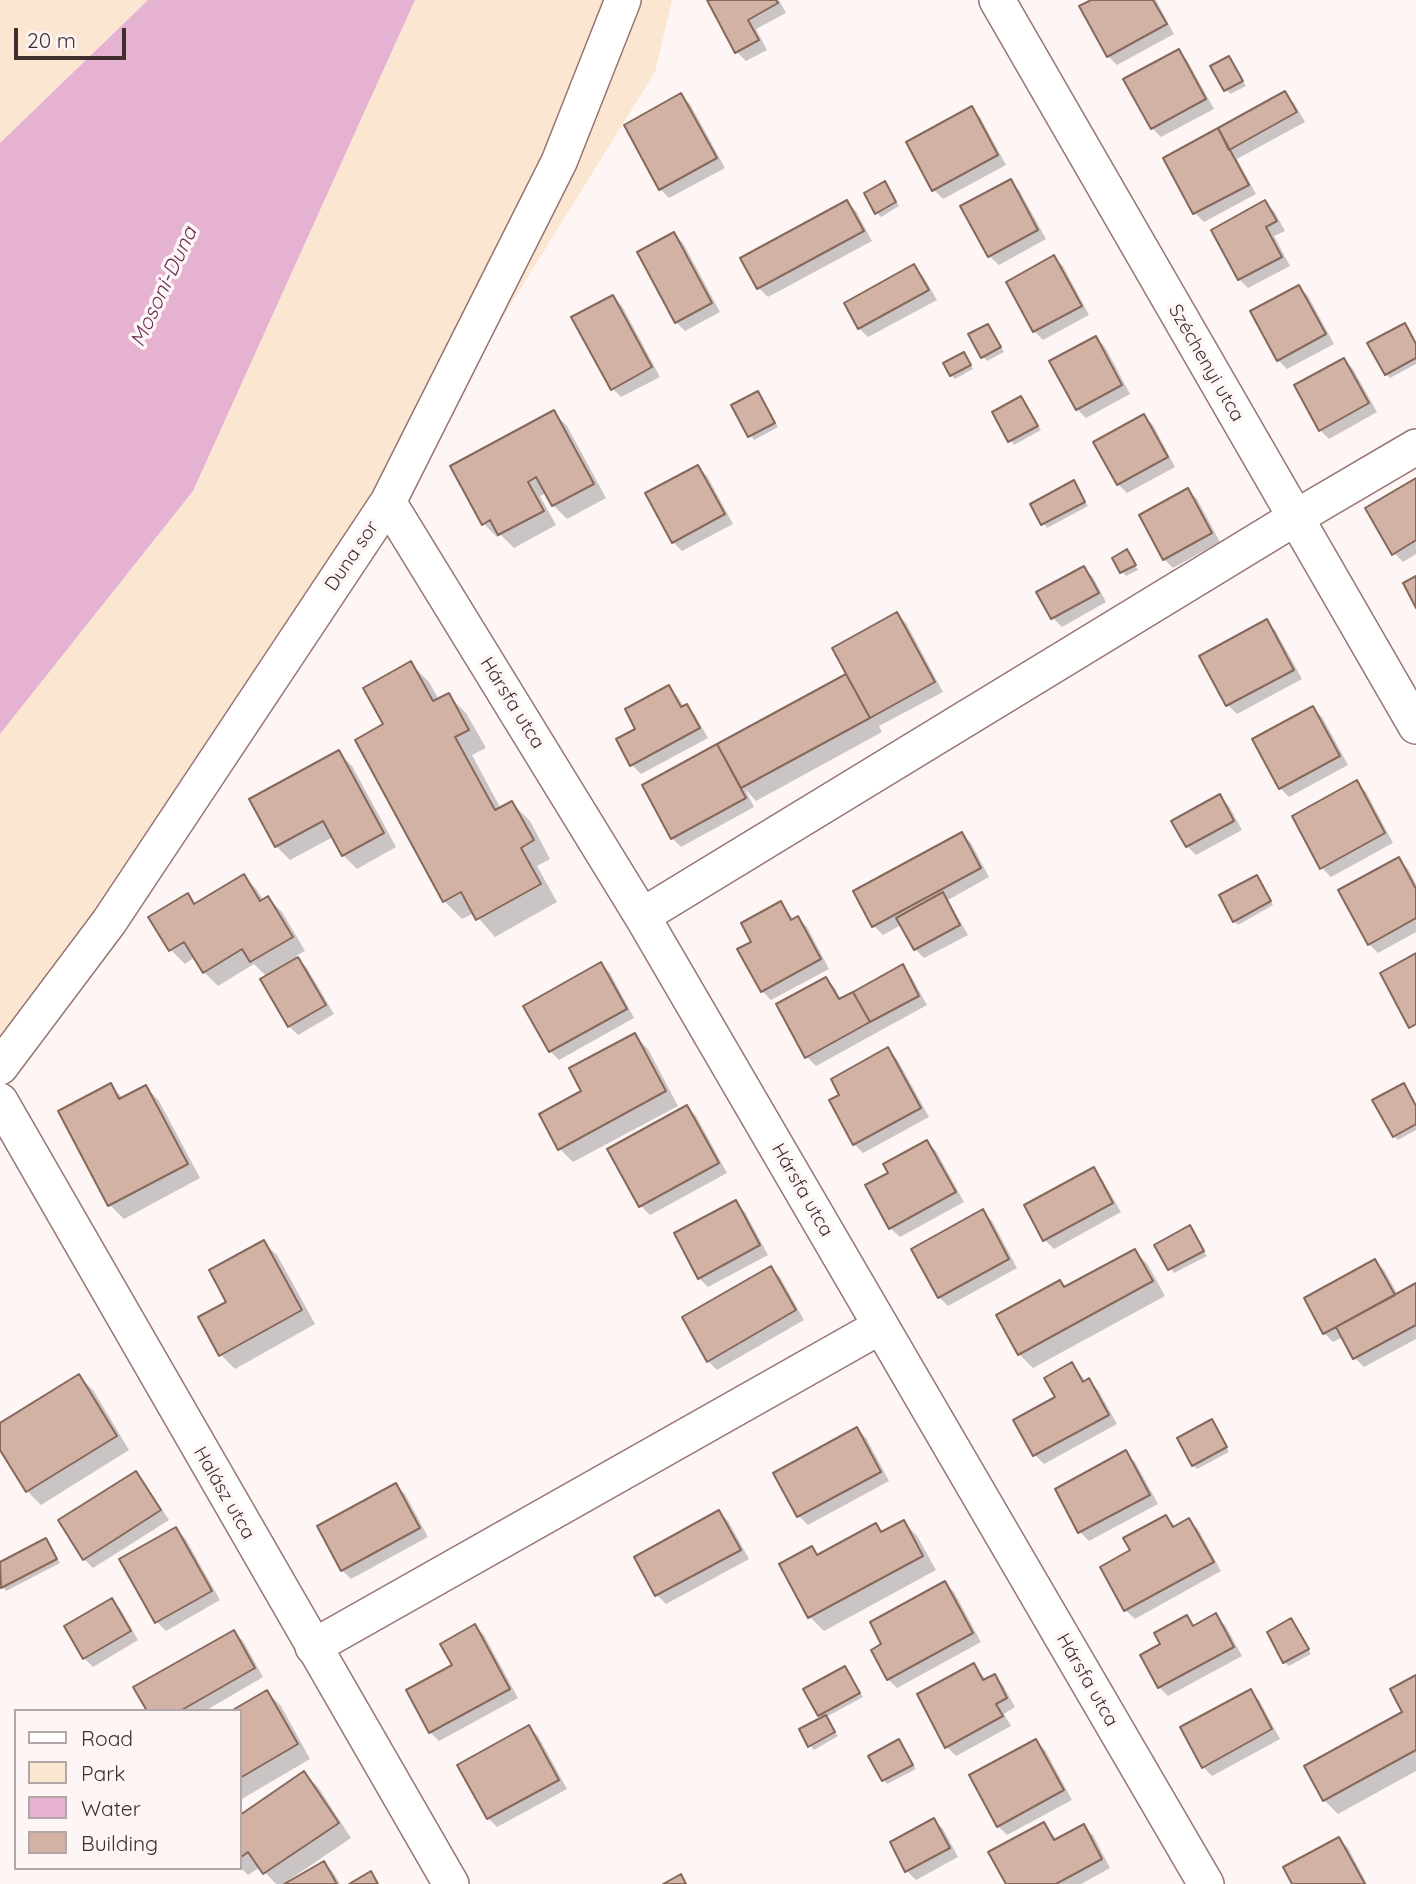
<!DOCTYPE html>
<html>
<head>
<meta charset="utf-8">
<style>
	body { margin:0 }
	#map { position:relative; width:1416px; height:1884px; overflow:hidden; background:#fef6f5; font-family:Quicksand,sans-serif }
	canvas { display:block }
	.legend { position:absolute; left:14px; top:1709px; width:228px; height:161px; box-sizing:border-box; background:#fef6f5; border:2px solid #b2a7a6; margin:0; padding:9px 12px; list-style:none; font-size:21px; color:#3f302f }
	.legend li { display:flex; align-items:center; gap:14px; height:35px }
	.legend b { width:35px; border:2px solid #b2a7a6 }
	.scale { position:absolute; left:14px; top:28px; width:112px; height:32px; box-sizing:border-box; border:4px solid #3f302f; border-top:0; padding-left:9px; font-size:21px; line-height:24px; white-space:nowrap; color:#3f302f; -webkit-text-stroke:5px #fef6f5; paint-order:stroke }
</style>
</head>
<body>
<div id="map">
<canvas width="1416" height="1884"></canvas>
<ul class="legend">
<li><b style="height:9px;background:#fff"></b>Road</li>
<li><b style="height:19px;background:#fbe6d1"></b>Park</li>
<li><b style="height:19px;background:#e5b2d2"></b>Water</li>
<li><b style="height:19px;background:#d1b2a4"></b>Building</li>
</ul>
<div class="scale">20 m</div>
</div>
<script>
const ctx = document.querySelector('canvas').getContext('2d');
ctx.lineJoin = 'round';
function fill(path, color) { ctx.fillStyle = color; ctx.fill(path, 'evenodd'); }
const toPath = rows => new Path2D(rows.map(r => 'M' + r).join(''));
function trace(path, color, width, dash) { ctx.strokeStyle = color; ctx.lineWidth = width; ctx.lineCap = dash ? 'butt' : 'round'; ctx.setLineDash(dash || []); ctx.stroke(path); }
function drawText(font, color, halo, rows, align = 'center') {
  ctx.font = font + ' Quicksand,sans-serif'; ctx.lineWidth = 7; ctx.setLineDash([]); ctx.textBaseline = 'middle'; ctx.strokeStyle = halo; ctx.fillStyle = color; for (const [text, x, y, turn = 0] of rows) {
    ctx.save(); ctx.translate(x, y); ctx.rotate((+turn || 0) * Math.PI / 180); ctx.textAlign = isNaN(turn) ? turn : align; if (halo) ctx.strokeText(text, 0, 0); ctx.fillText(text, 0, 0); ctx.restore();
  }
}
const green = toPath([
	[0,0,148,0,0,143],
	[415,0,672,0,655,72,372,528,0,1046,0,734,193,491]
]);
const water = toPath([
	[148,0,415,0,193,491,0,734,0,143]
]);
const shadow = toPath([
	[709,0,779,0,786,13,756,29,767,50,746,61,737,52],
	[1094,0,1156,0,1174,34,1117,65,1108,56],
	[1178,51,1187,60,1214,109,1161,137,1152,128],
	[1228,58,1246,86,1230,94,1213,67],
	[1285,94,1294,103,1305,122,1237,159,1256,194,1204,222,1195,213,1165,158],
	[681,95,690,104,725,168,669,198,660,189],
	[971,108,980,117,1006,165,943,199,934,190,908,142],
	[1010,181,1019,190,1046,239,999,265,989,256],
	[885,184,899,206,881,217,877,213],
	[847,202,856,211,872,241,768,297,759,288,742,259],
	[1265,202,1274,211,1285,231,1274,236,1290,266,1248,288,1239,279],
	[674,234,683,243,720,312,685,331,676,322],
	[1054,257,1063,266,1089,315,1043,340,1034,331],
	[914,267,923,276,937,300,868,337,859,328],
	[1299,287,1308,296,1334,344,1287,369,1278,360],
	[613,297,622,306,660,377,621,397,612,388],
	[1404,325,1416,343,1416,364,1390,378,1386,374],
	[988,326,1004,352,987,361,983,357],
	[1096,338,1105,347,1130,394,1086,418,1077,409],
	[967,358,973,369,955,379,951,375],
	[1344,360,1353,369,1377,412,1329,439,1320,430],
	[757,393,778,427,754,440,733,406],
	[1021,398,1041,430,1014,445,994,413],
	[553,412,567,426,606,498,567,519,553,505,546,493,540,496,556,525,514,548,501,535,497,537,483,523],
	[1144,416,1153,425,1175,467,1127,493,1118,484],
	[698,467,707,476,733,524,682,551,673,542],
	[1416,480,1416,554,1403,562,1394,553],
	[1073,482,1088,506,1047,528,1032,505],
	[1187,490,1197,499,1220,542,1173,568,1164,559],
	[1127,552,1138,570,1126,576,1114,559],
	[1083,568,1093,577,1106,602,1062,627,1053,618],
	[897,614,906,623,943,692,879,726,882,732,756,801,745,789,754,807,681,847,672,838,644,786,845,676,851,682],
	[1266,621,1275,630,1302,679,1237,714,1228,705,1201,657],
	[411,664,429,682,439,700,448,695,466,713,486,748,472,755,501,809,512,803,530,821,550,859,537,866,557,902,495,937,474,913,462,919,444,901,385,725],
	[669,688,678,697,684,707,686,706,695,715,708,738,641,774,632,765,638,729],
	[1312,708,1322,717,1348,765,1289,797,1280,788],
	[338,752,352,766,396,847,357,869,343,855,333,837,290,860,276,846,251,799],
	[1357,783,1366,792,1393,843,1331,877,1322,868],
	[1220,797,1229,806,1242,830,1196,855,1187,846],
	[962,834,971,843,989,877,948,900,968,935,924,958,915,949,901,925,883,935,874,926],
	[1399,860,1408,869,1416,884,1416,932,1378,953,1369,944],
	[244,876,257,890,264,901,268,898,282,912,305,951,296,956,307,968,334,1014,298,1035,289,1026,267,977,254,964,218,986,204,972,195,957,185,964,171,950,151,917,187,895,197,905],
	[1256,877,1273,905,1238,925,1234,921],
	[781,903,794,920,798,918,807,927,829,969,771,1000,762,991,753,942],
	[601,964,610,973,634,1018,559,1060,550,1051],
	[902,967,911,976,927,1005,816,1066,807,1057,826,979,835,988,841,1000],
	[634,1035,648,1049,678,1106,573,1162,559,1148,584,1091],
	[888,1050,897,1059,929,1117,863,1153,854,1144,842,1095],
	[110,1085,124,1099,146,1087,159,1101,200,1178,124,1219,110,1205],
	[1403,1085,1416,1105,1416,1130,1398,1140,1394,1136],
	[687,1107,696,1116,727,1173,650,1215,641,1206,610,1150],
	[927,1142,936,1151,964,1202,900,1237,890,1228,890,1173],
	[1093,1170,1102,1179,1121,1212,1054,1249,1045,1240],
	[736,1203,745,1212,768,1255,708,1287,699,1278],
	[983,1212,992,1221,1017,1268,948,1306,939,1297],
	[1190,1227,1207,1256,1174,1273,1156,1245],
	[263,1242,277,1255,315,1324,235,1369,221,1355,229,1302],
	[1135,1251,1148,1265,1165,1296,1033,1368,1019,1354,1060,1282,1066,1288],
	[1375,1261,1384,1270,1398,1295,1416,1285,1416,1339,1364,1367,1355,1358,1343,1337,1333,1342,1324,1333],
	[770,1268,780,1277,804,1320,717,1370,708,1361],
	[1072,1364,1086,1382,1089,1381,1098,1390,1117,1424,1044,1464,1035,1455,1015,1420,1057,1398],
	[79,1376,93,1390,129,1450,41,1505,27,1491,0,1447,0,1425],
	[1215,1426,1229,1452,1197,1469,1193,1465],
	[857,1429,866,1438,889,1481,808,1525,799,1516,775,1474],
	[1126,1453,1135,1462,1158,1504,1089,1541,1080,1532,1057,1490],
	[135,1473,144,1482,169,1520,93,1568,84,1559],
	[396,1485,405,1494,428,1537,351,1579,342,1570],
	[719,1512,728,1521,749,1559,666,1604,657,1595,636,1557],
	[1166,1517,1176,1527,1189,1520,1198,1529,1221,1571,1135,1619,1125,1610,1133,1551],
	[904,1522,917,1536,936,1570,824,1631,810,1617,781,1565,812,1548,819,1556,876,1525,884,1533],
	[176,1529,185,1538,220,1600,166,1631,157,1622],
	[46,1540,60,1563,6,1591,0,1583,0,1564],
	[945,1583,954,1592,981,1642,897,1688,888,1679,884,1645],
	[112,1600,121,1610,138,1640,93,1667,84,1658],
	[1216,1616,1225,1625,1242,1656,1168,1696,1159,1687,1162,1644,1186,1617,1196,1627],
	[1291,1620,1311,1654,1289,1666,1284,1662],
	[475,1626,484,1635,518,1698,439,1741,430,1732,454,1666],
	[234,1632,243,1641,263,1677,205,1711,149,1711],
	[974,1665,986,1680,994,1676,1003,1685,1015,1707,1004,1714,1011,1726,956,1756,947,1747],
	[845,1668,863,1697,826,1717,838,1736,814,1750,810,1745,823,1718,819,1715],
	[1416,1677,1416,1771,1338,1814,1324,1800,1405,1713],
	[1250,1691,1259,1700,1280,1739,1212,1776,1203,1767],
	[267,1692,281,1706,310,1759,240,1800,240,1711],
	[529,1727,538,1736,567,1789,497,1827,488,1818],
	[899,1741,916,1769,887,1784,870,1757],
	[1036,1741,1045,1750,1072,1800,1007,1835,998,1826],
	[304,1773,318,1787,351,1838,289,1880,290,1882,324,1863,333,1872,340,1884,276,1884,260,1867,248,1875,240,1867,240,1817],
	[934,1820,943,1829,958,1857,916,1880,907,1871],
	[1044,1824,1057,1840,1083,1826,1093,1835,1110,1868,1081,1884,1008,1884],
	[1339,1839,1348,1848,1367,1884,1294,1884]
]);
const building = toPath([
	[707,0,776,0,778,3,748,20,759,40,735,53,707,0],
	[1091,0,1153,0,1167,24,1107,57,1079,6,1091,0],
	[1179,49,1206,99,1151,129,1123,79,1179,49],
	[1229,56,1243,81,1224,91,1210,66,1229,56],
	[1285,91,1297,112,1229,150,1218,128,1285,91],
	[681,93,717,158,659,190,624,125,681,93],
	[972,106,998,155,932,191,906,142,972,106],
	[1218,128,1249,185,1193,214,1163,158,1218,128],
	[1011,179,1038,230,988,257,960,206,1011,179],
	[885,181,896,202,875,214,864,193,885,181],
	[847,200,864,231,757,289,740,258,847,200],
	[1265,200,1277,221,1266,227,1282,257,1238,280,1211,230,1265,200],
	[674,232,712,303,675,323,637,252,674,232],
	[1054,255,1082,306,1033,332,1006,282,1054,255],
	[914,264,929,290,858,329,844,303,914,264],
	[1299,285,1326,334,1277,361,1250,311,1299,285],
	[613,295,652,367,611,390,571,317,613,295],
	[1405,323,1416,344,1416,358,1385,375,1367,343,1405,323],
	[988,324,1001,347,981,358,968,334,988,324],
	[1096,336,1122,385,1076,410,1049,361,1096,336],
	[964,352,971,365,950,376,943,363,964,352],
	[1344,358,1369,403,1319,431,1294,385,1344,358],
	[758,391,775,423,748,437,731,405,758,391],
	[1021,396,1038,426,1008,442,992,412,1021,396],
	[554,410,594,484,552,506,536,477,528,482,544,511,498,535,490,520,482,525,450,466,554,410],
	[1144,414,1168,457,1117,485,1093,442,1144,414],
	[698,465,725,514,672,543,645,493,698,465],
	[1416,478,1416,540,1392,555,1365,508,1416,478],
	[1074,480,1085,502,1041,525,1030,504,1074,480],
	[1188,488,1212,533,1163,560,1139,515,1188,488],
	[1127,549,1136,565,1120,573,1112,558,1127,549],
	[1084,566,1099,593,1051,619,1036,592,1084,566],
	[1416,576,1416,608,1403,583,1416,576],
	[897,612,935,682,870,718,832,648,897,612],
	[1267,619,1294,670,1226,706,1199,656,1267,619],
	[411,661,433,701,449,693,469,730,455,737,495,810,512,801,534,840,521,848,541,884,476,920,461,892,443,902,355,740,383,724,363,688,411,661],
	[846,674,870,718,741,788,717,744,846,674],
	[669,685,681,707,687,704,700,728,630,766,616,739,635,729,625,709,669,685],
	[1313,706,1340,756,1279,789,1252,739,1313,706],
	[717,744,746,798,671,839,642,785,717,744],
	[339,750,384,833,342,856,323,821,275,847,249,799,339,750],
	[1357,780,1385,833,1320,869,1292,816,1357,780],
	[1220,794,1234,821,1186,847,1171,821,1220,794],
	[962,832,981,868,872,927,853,891,962,832],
	[1399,857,1416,889,1416,918,1368,945,1338,890,1399,857],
	[244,874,260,901,268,896,293,937,250,962,242,949,203,973,184,942,169,951,148,917,188,893,194,904,244,874],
	[1257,875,1271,901,1233,922,1219,895,1257,875],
	[943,892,960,925,914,950,896,918,943,892],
	[781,901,791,920,798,916,821,959,761,992,737,949,751,942,741,923,781,901],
	[1416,953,1416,1024,1409,1028,1380,973,1416,953],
	[298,957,326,1005,288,1027,260,979,298,957],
	[601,962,627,1009,549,1052,523,1006,601,962],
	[903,964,919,996,870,1022,853,992,903,964],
	[826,977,839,999,853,992,870,1022,805,1058,776,1004,826,977],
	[635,1033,666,1091,558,1150,539,1114,581,1091,569,1068,635,1033],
	[888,1047,921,1108,853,1145,829,1100,839,1095,831,1079,888,1047],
	[111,1083,119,1099,146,1085,188,1164,108,1206,58,1111,111,1083],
	[1404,1083,1416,1106,1416,1124,1393,1137,1372,1100,1404,1083],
	[687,1105,719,1163,639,1207,607,1149,687,1105],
	[927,1140,956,1192,889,1229,865,1185,888,1173,883,1164,927,1140],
	[1094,1167,1113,1203,1043,1241,1024,1205,1094,1167],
	[736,1200,760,1245,698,1279,674,1233,736,1200],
	[983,1209,1009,1259,938,1298,911,1249,983,1209],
	[1190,1225,1204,1251,1168,1270,1154,1245,1190,1225],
	[264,1240,302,1310,219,1356,198,1317,226,1302,209,1270,264,1240],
	[1135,1249,1153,1281,1018,1355,996,1315,1060,1280,1064,1287,1135,1249],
	[1375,1259,1395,1295,1323,1334,1304,1298,1375,1259],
	[771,1266,796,1310,707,1362,682,1317,771,1266],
	[1416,1283,1416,1325,1353,1359,1336,1327,1416,1283],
	[1072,1362,1083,1382,1089,1378,1109,1415,1033,1456,1013,1420,1055,1397,1044,1378,1072,1362],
	[79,1374,117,1436,26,1492,0,1450,0,1423,79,1374],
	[1212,1419,1227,1447,1192,1466,1177,1438,1212,1419],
	[857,1427,881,1472,797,1517,773,1473,857,1427],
	[1126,1450,1150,1495,1078,1533,1055,1489,1126,1450],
	[136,1471,161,1510,83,1560,58,1520,136,1471],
	[396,1483,420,1528,341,1571,317,1526,396,1483],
	[719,1510,741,1550,655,1596,634,1557,719,1510],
	[1166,1515,1173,1527,1189,1518,1214,1562,1124,1611,1100,1567,1130,1550,1123,1538,1166,1515],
	[904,1520,923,1556,808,1618,779,1564,812,1546,817,1555,876,1523,881,1532,904,1520],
	[176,1527,212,1591,155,1623,119,1559,176,1527],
	[46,1538,57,1559,1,1588,0,1562,46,1538],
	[945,1581,973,1633,887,1680,871,1650,881,1644,870,1622,945,1581],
	[112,1598,131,1631,83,1659,64,1626,112,1598],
	[1216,1613,1234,1647,1158,1688,1140,1655,1160,1644,1154,1633,1187,1615,1193,1626,1216,1613],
	[1291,1618,1309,1649,1283,1663,1267,1632,1291,1618],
	[475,1624,510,1689,429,1733,406,1690,452,1665,440,1644,475,1624],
	[234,1630,255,1668,180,1711,147,1711,133,1687,234,1630],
	[974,1663,983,1680,995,1674,1007,1698,996,1704,1003,1716,945,1748,917,1694,974,1663],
	[845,1666,860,1693,818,1716,803,1689,845,1666],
	[1416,1675,1416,1750,1323,1801,1304,1766,1402,1712,1390,1689,1416,1675],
	[1251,1689,1272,1729,1202,1768,1180,1727,1251,1689],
	[267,1690,298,1744,240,1778,240,1711,231,1711,267,1690],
	[826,1715,835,1732,808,1747,799,1729,826,1715],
	[529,1725,559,1780,487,1819,457,1765,529,1725],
	[899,1739,913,1765,882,1781,868,1756,899,1739],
	[1036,1739,1064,1790,997,1827,969,1775,1036,1739],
	[304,1771,339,1823,263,1874,248,1852,240,1858,240,1815,304,1771],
	[934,1818,950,1848,905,1872,890,1842,934,1818],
	[1044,1822,1054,1840,1084,1824,1102,1859,1056,1884,1006,1884,988,1852,1044,1822],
	[1339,1837,1365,1884,1292,1884,1283,1867,1339,1837],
	[324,1861,337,1884,284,1884,324,1861],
	[371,1871,378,1884,349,1884,371,1871],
	[681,1874,686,1884,663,1884,681,1874]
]);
const minor = toPath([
	[997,0,1416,726],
	[388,502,642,916,1206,1884],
	[642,916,1295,518,1416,447],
	[0,1067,109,922,388,502,559,162,623,0],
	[0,1101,451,1884],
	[313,1647,881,1326]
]);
const streetNames = [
	["Széchenyi utca",1206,363,60],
	["Duna sor",352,556,-56],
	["Hársfa utca",512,703,58],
	["Hársfa utca",802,1190,60],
	["Halász utca",224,1493,60],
	["Hársfa utca",1087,1680,60]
];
const waterNames = [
	["Mosoni-Duna",164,287,-65]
];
fill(green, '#fbe6d1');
fill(water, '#e5b2d2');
fill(shadow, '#0003');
fill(building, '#d1b2a4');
trace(building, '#86695c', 2);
trace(minor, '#967572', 38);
trace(minor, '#fff', 35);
drawText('19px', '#3f302f', '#fef6f5', streetNames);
drawText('italic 21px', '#692d56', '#fef6f5', waterNames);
</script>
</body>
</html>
